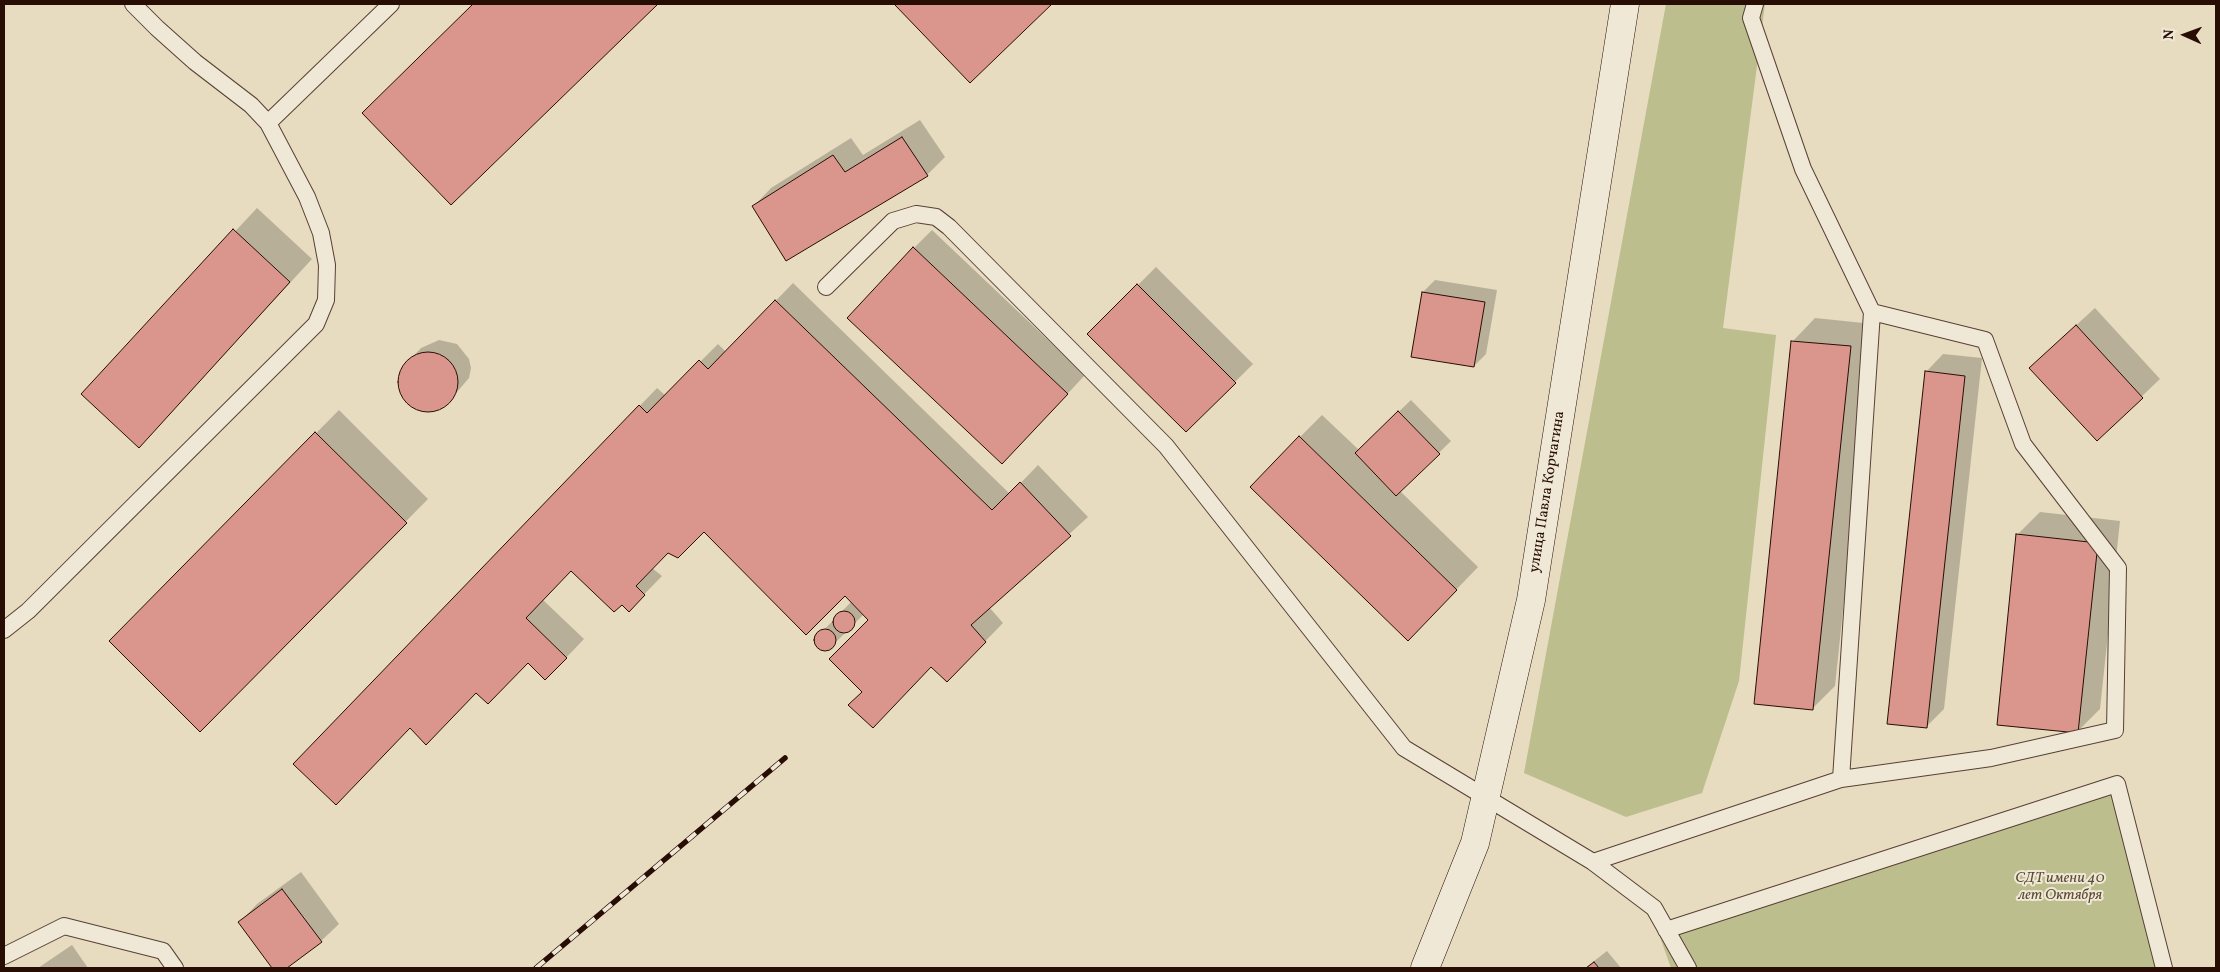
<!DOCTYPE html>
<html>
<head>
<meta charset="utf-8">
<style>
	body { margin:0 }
	#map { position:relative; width:2220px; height:972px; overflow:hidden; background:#e7dbc0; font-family:Vollkorn,serif }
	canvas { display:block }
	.frame { position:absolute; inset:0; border:5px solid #280d05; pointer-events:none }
	.north { position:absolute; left:2160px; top:10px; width:50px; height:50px; -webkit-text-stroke:4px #efe8d6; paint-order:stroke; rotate:272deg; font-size:14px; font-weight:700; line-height:20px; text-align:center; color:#280d05 }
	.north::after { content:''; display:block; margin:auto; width:18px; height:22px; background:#280d05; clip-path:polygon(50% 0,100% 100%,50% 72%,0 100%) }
</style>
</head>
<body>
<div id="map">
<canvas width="2220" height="972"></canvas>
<div class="frame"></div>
<div class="north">N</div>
</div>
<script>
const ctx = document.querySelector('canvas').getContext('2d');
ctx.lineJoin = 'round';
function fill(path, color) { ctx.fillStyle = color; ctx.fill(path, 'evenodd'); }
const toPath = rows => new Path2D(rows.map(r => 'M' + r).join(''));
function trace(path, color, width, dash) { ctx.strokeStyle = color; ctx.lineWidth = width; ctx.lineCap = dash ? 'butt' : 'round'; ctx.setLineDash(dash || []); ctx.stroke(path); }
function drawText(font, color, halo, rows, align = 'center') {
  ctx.font = font + ' Vollkorn,serif'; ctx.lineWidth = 4; ctx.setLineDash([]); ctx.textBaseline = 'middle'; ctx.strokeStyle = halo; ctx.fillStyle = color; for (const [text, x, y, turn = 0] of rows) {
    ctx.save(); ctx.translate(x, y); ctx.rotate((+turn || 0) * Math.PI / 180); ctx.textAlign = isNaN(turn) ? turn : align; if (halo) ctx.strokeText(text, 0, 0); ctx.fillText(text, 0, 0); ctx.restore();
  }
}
const green = toPath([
	[1666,4,1765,4,1723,328,1776,335,1739,681,1702,793,1626,817,1524,773],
	[2117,784,2164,968,1671,968,1660,937]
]);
const shadow = toPath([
	[475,4,656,4,451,203,386,90],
	[895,4,1050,4,970,81],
	[920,120,945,157,927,175,754,206,771,188,851,138,863,155],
	[257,208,312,259,161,423,83,394],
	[932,230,1085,375,1020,445,914,248],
	[1156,267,1253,364,1186,431,1089,334],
	[1435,280,1497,290,1486,354,1474,366,1423,292],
	[793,283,1010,494,1038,465,1088,517,989,607,1003,623,964,663,931,666,864,691,870,620,864,614,830,648,824,649,816,644,816,638,852,601,846,595,704,530,668,551,652,568,662,576,629,610,622,603,571,569,542,599,584,639,563,661,528,662,410,727,295,764,657,388,666,396,718,344,726,352],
	[2095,308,2160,379,2097,439,2049,350],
	[1815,318,1873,324,1835,686,1812,709,1755,703,1793,341],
	[439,340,457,344,469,359,471,368,469,378,445,406,427,411,418,409,409,404,403,396,400,387,399,378,402,368,421,348],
	[1943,354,1982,358,1944,709,1926,727,1926,372],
	[1411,400,1451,441,1400,491,1478,567,1430,617,1300,437,1322,415,1359,450],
	[339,410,428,499,200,730,110,641],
	[2040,512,2120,521,2100,709,2077,732,2017,535],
	[301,872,339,924,321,941,285,968,274,968,240,922,257,904],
	[72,945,88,968,38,968],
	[1607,951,1621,968,1585,968]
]);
const building = toPath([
	[473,4,658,4,451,205,362,113,473,4],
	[894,4,1052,4,970,83,894,4],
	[902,137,928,176,786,261,752,206,833,155,845,172,902,137],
	[233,229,290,282,139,448,81,394,233,229],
	[913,247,1068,394,1002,464,847,318,913,247],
	[1137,284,1236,383,1186,432,1087,334,1137,284],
	[1422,292,1485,302,1474,367,1411,357,1422,292],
	[775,300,992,510,1020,482,1071,536,971,625,986,642,947,682,931,667,873,728,848,705,862,692,829,659,868,620,845,596,806,635,704,532,678,558,668,553,636,586,645,595,629,612,622,605,614,612,571,571,526,618,567,658,545,680,528,663,488,704,476,693,426,745,410,728,336,805,293,764,639,405,647,413,699,360,708,369,775,300],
	[2076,325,2143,398,2097,441,2029,368,2076,325],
	[1791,341,1851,346,1813,710,1754,704,1791,341],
	'398 382a30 30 0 1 1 60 0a30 30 0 1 1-60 0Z',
	[1925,371,1965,376,1927,728,1887,724,1925,371],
	[1398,411,1440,454,1396,496,1355,453,1398,411],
	[315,432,407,523,200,732,109,641,315,432],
	[1299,436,1457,590,1408,641,1250,487,1299,436],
	[2016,534,2098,543,2078,733,1997,725,2016,534],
	'833 622a11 11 0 1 1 22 0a11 11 0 1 1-22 0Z',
	'814 640a11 11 0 1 1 22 0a11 11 0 1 1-22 0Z',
	[282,889,322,942,287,968,272,968,238,922,282,889],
	[1594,962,1599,968,1586,968,1594,962]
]);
const lane = toPath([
	[1755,4,1751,18,1803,169,1872,312,1841,779,1991,758,2115,730,2118,568,2023,444,1985,340,1872,312],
	[268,123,391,4],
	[826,287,893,221,916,214,936,217,949,227,1166,446,1404,748,1593,862,1841,779],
	[4,630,28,611,316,324,326,300,327,265,321,233,307,197,268,123,251,105,195,62,157,28,133,4],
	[1593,862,1654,908,1688,968],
	[1666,930,2117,784,2164,968],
	[4,956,64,926,163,951,175,968]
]);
const secondary = toPath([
	[1425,968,1475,843,1531,600,1625,4]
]);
const rail = toPath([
	[536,968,785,758]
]);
const streetNames = [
	["улица Павла Корчагина",1548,492,-81]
];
const parkNames = [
	["СДТ имени 40",2060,879],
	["лет Октября",2060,896]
];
fill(green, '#bcbe8e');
fill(shadow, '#0003');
fill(building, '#da958d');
trace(building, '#280d05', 1);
trace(lane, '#584034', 18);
trace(secondary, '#280d05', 29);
trace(lane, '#efe8d6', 16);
trace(secondary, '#efe8d6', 28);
trace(rail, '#280d05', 5.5);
trace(rail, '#efe8d6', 4, [11]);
drawText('15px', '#280d05', '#efe8d6', streetNames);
drawText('italic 15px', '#5c4b35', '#efe8d6', parkNames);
</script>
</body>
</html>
